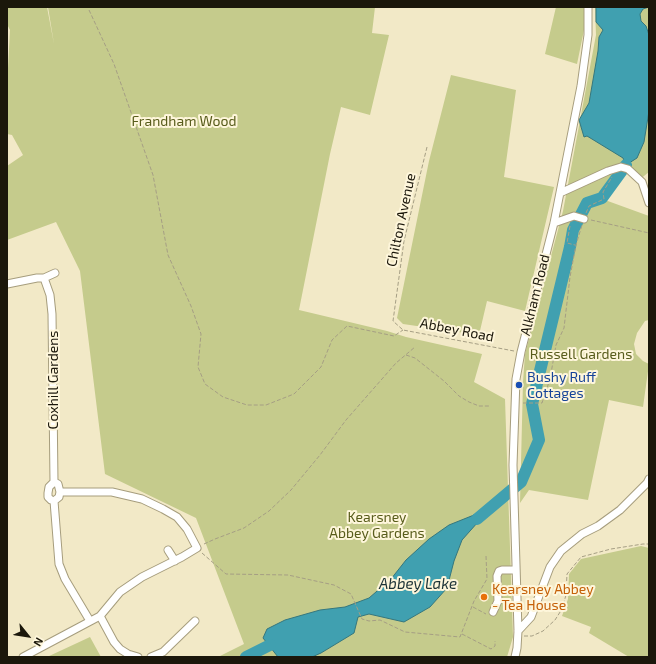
<!DOCTYPE html>
<html>
<head>
<meta charset="utf-8">
<style>
	body { margin:0 }
	#map { position:relative; width:656px; height:664px; overflow:hidden; background:#f2e9c7; font-family:"Exo 2",sans-serif }
	canvas { display:block }
	.frame { position:absolute; inset:0; border:8px solid #1b170b; pointer-events:none }
	.north { position:absolute; left:8px; top:616px; width:40px; height:40px; -webkit-text-stroke:3px #fef6db; paint-order:stroke; rotate:120deg; font-size:11px; font-weight:700; line-height:16px; text-align:center; color:#1b170b }
	.north::after { content:''; display:block; margin:auto; width:14px; height:18px; background:#1b170b; clip-path:polygon(50% 0,100% 100%,50% 72%,0 100%) }
</style>
</head>
<body>
<div id="map">
<canvas width="656" height="664"></canvas>
<div class="frame"></div>
<div class="north">N</div>
</div>
<script>
const ctx = document.querySelector('canvas').getContext('2d');
ctx.lineJoin = 'round';
function fill(path, color) { ctx.fillStyle = color; ctx.fill(path, 'evenodd'); }
const toPath = rows => new Path2D(rows.map(r => 'M' + r).join(''));
function trace(path, color, width, dash) { ctx.strokeStyle = color; ctx.lineWidth = width; ctx.lineCap = dash ? 'butt' : 'round'; ctx.setLineDash(dash || []); ctx.stroke(path); }
function drawText(font, color, halo, rows, align = 'center') {
  ctx.font = font + ' "Exo 2",sans-serif'; ctx.lineWidth = 4; ctx.setLineDash([]); ctx.textBaseline = 'middle'; ctx.strokeStyle = halo; ctx.fillStyle = color; for (const [text, x, y, turn = 0] of rows) {
    ctx.save(); ctx.translate(x, y); ctx.rotate((+turn || 0) * Math.PI / 180); ctx.textAlign = isNaN(turn) ? turn : align; if (halo) ctx.strokeText(text, 0, 0); ctx.fillText(text, 0, 0); ctx.restore();
  }
}
const green = toPath([
	[7,7,47,7,54,44,48,7,375,7,372,33,389,35,370,115,341,107,330,154,299,310,387,331,406,337,482,354,474,382,505,399,513,637,507,657,218,657,244,644,196,518,105,474,80,271,56,222,7,240,7,166,23,155,12,135,7,134,7,87,10,30,7,24],
	[556,7,586,7,584,30,577,64,545,54],
	[595,7,649,7,649,172,639,180,624,172,605,200,649,216,649,320,645,321,637,333,634,344,636,354,643,361,649,364,643,407,609,400,588,500,529,490,520,503,523,382,525,354,563,211,596,35],
	[451,75,516,90,504,177,554,187,525,311,487,301,479,335,403,324,397,318,429,161],
	[641,546,649,548,649,657,629,657,589,633,591,627,562,616,568,599,569,574,581,559],
	[90,637,101,657,47,657]
]);
const water = toPath([
	[596,7,649,7,643,9,640,14,641,21,646,26,649,35,649,111,644,142,637,158,626,165,623,158,587,136,584,137,579,120,589,103,598,51,599,37,603,30,596,22,596,7],
	[474,515,478,522,462,540,454,561,447,588,430,607,404,622,369,614,358,617,354,633,321,653,312,657,278,657,263,638,267,629,285,620,320,610,345,607,369,598,391,579,406,560,429,539,449,525,474,515]
]);
const river = toPath([
	[477,519,521,482,539,440,532,404,570,247,573,230,587,203,602,198,626,165],
	[246,657,270,645]
]);
const path = toPath([
	[89,10,114,64,153,175,168,255,191,306,201,334,198,367,205,384,223,397,247,405,266,405,294,394,321,367,332,340,347,326,394,336,403,330],
	[427,147,404,241,393,321,403,330,514,351],
	[586,213,589,206,604,199,603,192,612,177],
	[591,220,649,233],
	[570,226,567,243,575,245],
	[406,355,415,358,444,381,459,396,469,402,479,406,490,406],
	[523,403,542,403,550,379,556,345,564,328,570,277,576,245,582,225],
	[204,544,215,539,244,528,269,511,291,490,320,455,346,420,396,363,415,347],
	[202,553,226,574,288,575,334,585,351,594,362,619,369,621,380,620,405,632,460,637,474,601,487,579,486,556],
	[473,607,486,614],
	[462,634,491,649,495,646,495,641],
	[524,636,532,636,543,631,555,620,562,609,566,595,567,574,581,557,611,549,643,544,649,544]
]);
const minor = toPath([
	[560,193,608,171,621,167,628,169,642,182,649,203],
	[554,223,574,216,584,219],
	[44,278,50,295,52,314,54,482],
	[7,284,37,278,44,278,55,273],
	[54,482,58,484,60,492,59,497,54,501,51,500,48,497,48,493,49,487,54,482],
	[54,501,59,564,65,579,90,621],
	[168,550,175,561],
	[493,612,498,601,497,576,499,571,502,570,516,570],
	[100,616,114,642,120,649,128,654,138,657],
	[518,631,531,617,550,567,561,551,582,534,598,526,620,510,647,483,649,479],
	[23,657,100,616,120,592,142,577,182,557,197,548,187,529,177,517,163,509,142,499,112,492,60,492],
	[151,657,163,652,195,621],
	[515,657,517,648,518,631,513,465,516,379,521,352,554,223,581,86,588,35,588,7]
]);
const markers = [
	[519,385,4,"#1a4fb4"],
	[484,597,4,"#e8710a"]
];
const parkNames = [
	["Frandham Wood",184,121],
	["Russell Gardens",581,354],
	["Kearsney",377,517],
	["Abbey Gardens",377,533]
];
const streetNames = [
	["Chilton Avenue",401,220,-78],
	["Alkham Road",535,295,-76],
	["Abbey Road",457,330,11],
	["Coxhill Gardens",53,380,-90]
];
const transitNames = [
	["Bushy Ruff",527,377],
	["Cottages",527,393]
];
const foodNames = [
	["Kearsney Abbey",492,589],
	["- Tea House",492,605]
];
const waterNames = [
	["Abbey Lake",418,584]
];
fill(green, '#c5cb8c');
fill(water, '#40a0b0');
trace(water, '#35777e', 1);
trace(river, '#40a0b0', 12);
trace(minor, '#a69d7d', 9);
trace(path, '#a59e84', 1, [4, 2]);
trace(minor, '#fff', 7);
for (const [x, y, r, color] of markers) { const dot = new Path2D(); dot.arc(x, y, r, 0, 2 * Math.PI); ctx.fillStyle = color; ctx.fill(dot); trace(dot, '#fef6db', 1.5); }
drawText('14px', '#585c1b', '#fef6db', parkNames);
drawText('14px', '#1b170b', '#fef6db', streetNames);
drawText('14px', '#164399', '#fef6db', transitNames, 'left');
drawText('14px', '#c56008', '#fef6db', foodNames, 'left');
drawText('italic 15px', '#1d3337', '#fef6db', waterNames);
</script>
</body>
</html>
